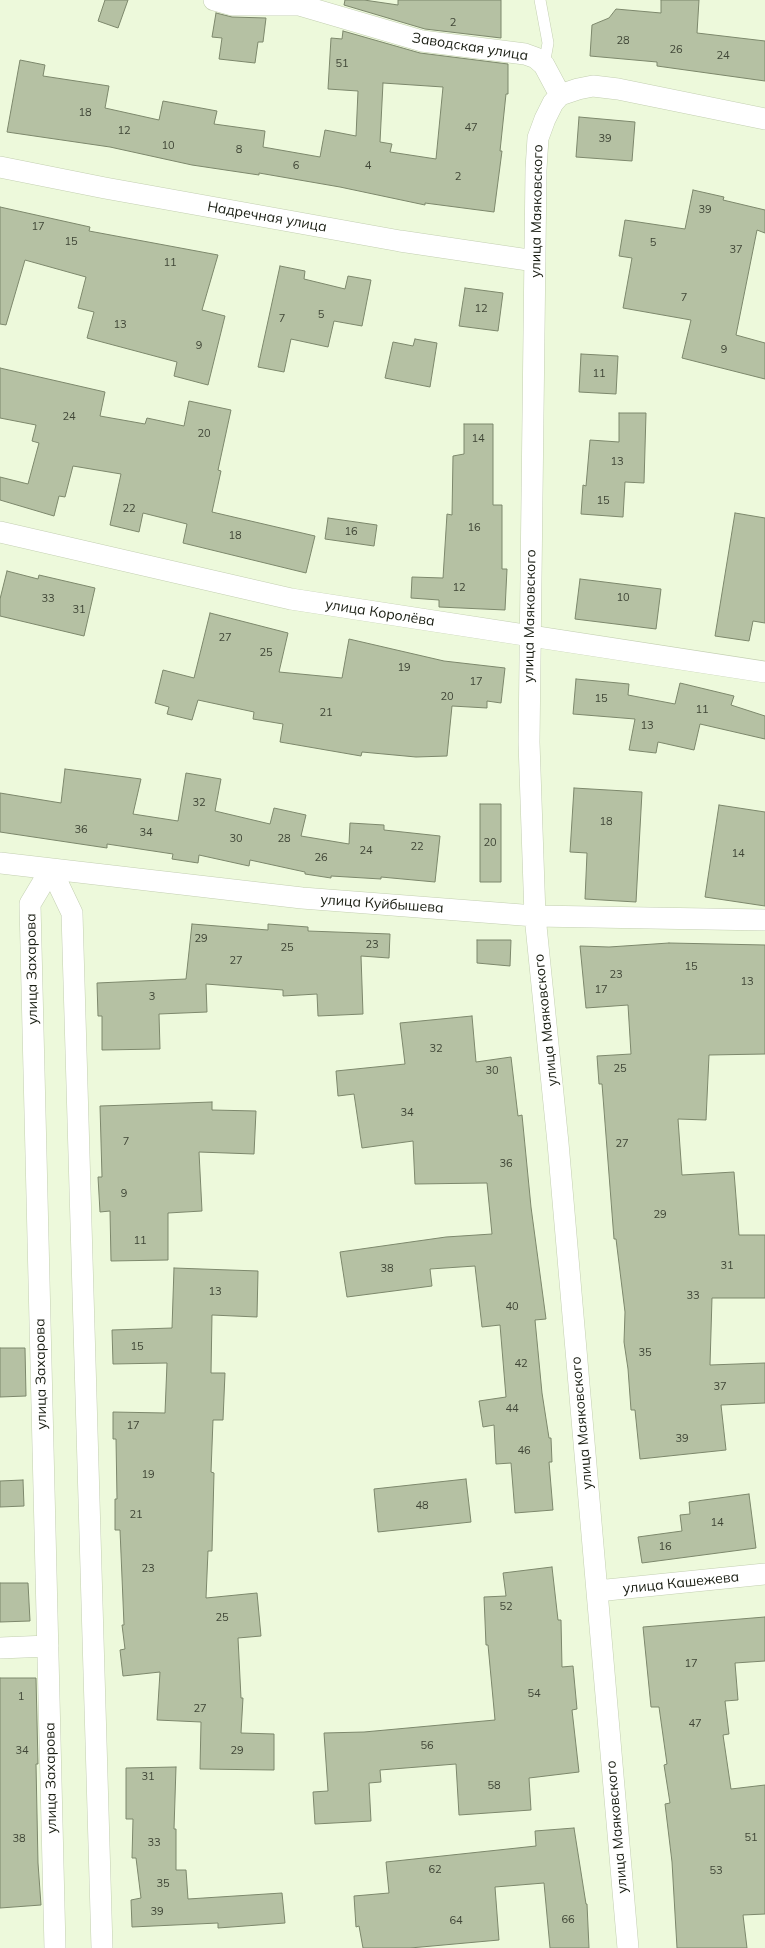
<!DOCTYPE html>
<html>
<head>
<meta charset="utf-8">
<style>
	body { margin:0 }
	canvas { display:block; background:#edf9db }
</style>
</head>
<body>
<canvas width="765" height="1948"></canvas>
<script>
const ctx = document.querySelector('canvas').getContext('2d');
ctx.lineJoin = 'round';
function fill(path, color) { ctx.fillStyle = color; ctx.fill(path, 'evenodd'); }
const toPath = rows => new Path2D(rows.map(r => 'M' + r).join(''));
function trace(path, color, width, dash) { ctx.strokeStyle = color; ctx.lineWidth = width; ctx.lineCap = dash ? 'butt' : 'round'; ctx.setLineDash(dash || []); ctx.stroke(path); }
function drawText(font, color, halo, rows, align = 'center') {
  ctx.font = font + ' Mulish,sans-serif'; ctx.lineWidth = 4; ctx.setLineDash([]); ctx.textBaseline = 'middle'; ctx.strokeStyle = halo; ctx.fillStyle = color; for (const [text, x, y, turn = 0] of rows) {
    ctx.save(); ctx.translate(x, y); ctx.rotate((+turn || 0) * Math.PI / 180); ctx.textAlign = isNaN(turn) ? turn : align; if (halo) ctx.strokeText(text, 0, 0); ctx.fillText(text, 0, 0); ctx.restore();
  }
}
const building = toPath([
	[105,0,128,0,118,28,98,21,105,0],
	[345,0,364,0,398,5,398,0,501,0,501,38,425,29,344,5,345,0],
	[661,0,699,0,697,33,765,41,765,81,657,66,657,62,590,56,592,25,609,18,616,9,661,13,661,0],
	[216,13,232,17,266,18,263,42,258,42,255,63,219,59,222,38,212,37,216,13],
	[343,31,420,53,508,64,508,94,506,94,500,151,502,151,494,212,425,203,425,205,340,187,259,173,259,175,192,165,110,147,7,132,20,60,45,65,43,76,109,86,105,108,159,120,163,101,217,111,214,124,265,131,263,147,320,157,325,130,356,136,358,91,328,89,331,38,342,39,343,31],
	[383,83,443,87,436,159,390,152,392,144,380,142,383,83],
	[579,117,635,122,632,161,576,157,579,117],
	[693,190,724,197,723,200,765,210,765,233,757,230,736,335,765,343,765,379,682,358,691,320,623,308,632,258,619,256,625,220,685,229,693,190],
	[0,207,90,227,89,231,218,255,202,310,225,316,208,385,174,376,177,362,87,338,94,312,78,308,86,277,25,260,6,325,0,324,0,207],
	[280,266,305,271,304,279,345,289,348,276,371,280,362,326,334,321,328,347,291,339,284,372,258,367,280,266],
	[465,288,503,293,498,331,459,326,465,288],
	[415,339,437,343,430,387,385,378,393,342,413,346,415,339],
	[581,354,618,356,616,394,579,392,581,354],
	[0,368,105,392,100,416,145,424,147,418,184,426,189,401,231,410,218,470,221,471,212,512,315,536,306,573,183,543,187,524,143,513,139,532,110,525,121,474,73,466,65,497,59,496,54,516,0,500,0,477,28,484,39,443,32,441,36,425,0,418,0,368],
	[619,413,646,413,644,483,625,482,623,517,581,514,583,485,586,486,590,440,619,442,619,413],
	[464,424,493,424,493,505,502,505,502,569,507,569,505,610,439,607,439,600,411,598,412,577,443,578,447,514,452,515,453,456,464,454,464,424],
	[735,513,765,518,765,623,753,621,749,641,715,636,735,513],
	[328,518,377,525,374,546,325,539,328,518],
	[7,571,38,579,39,575,95,588,84,636,0,616,0,599,7,571],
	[580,579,661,589,656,629,575,619,580,579],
	[210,613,288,633,279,672,342,678,349,639,444,661,505,668,501,703,487,701,487,708,452,706,447,756,416,757,362,752,361,756,280,742,283,724,253,719,254,712,198,700,192,720,167,714,169,707,155,703,163,670,194,678,210,613],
	[576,679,629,684,628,695,675,704,680,683,734,696,731,705,765,716,765,739,700,724,694,750,658,742,656,753,629,750,635,719,573,714,576,679],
	[65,769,141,779,133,814,178,821,186,773,221,779,215,811,270,824,274,808,306,815,301,836,349,844,350,823,384,825,384,830,440,836,435,882,381,877,381,879,331,876,331,878,305,874,305,872,250,860,249,866,199,855,198,863,172,859,173,854,107,844,107,848,0,832,0,793,61,803,65,769],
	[574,788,642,792,636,902,585,899,587,853,570,852,574,788],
	[480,804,501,804,501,882,480,882,480,804],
	[719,805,765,812,765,906,705,897,719,805],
	[192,924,268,930,268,924,308,927,308,931,390,934,389,958,361,956,363,1014,318,1016,317,994,283,996,283,990,206,984,207,1012,159,1014,160,1049,102,1050,102,1016,98,1016,97,983,186,979,192,924],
	[477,940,511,940,510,966,477,963,477,940],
	[669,943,765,945,765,1054,709,1055,706,1120,678,1119,682,1175,734,1172,739,1235,765,1235,765,1298,712,1298,710,1365,765,1363,765,1403,721,1405,726,1450,640,1459,635,1410,631,1410,628,1369,624,1342,625,1312,616,1239,614,1239,602,1084,599,1084,597,1056,631,1054,628,1005,586,1008,580,946,609,947,669,943],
	[472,1016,476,1062,511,1057,518,1116,522,1115,531,1207,546,1319,535,1320,542,1393,549,1438,551,1438,552,1462,549,1462,553,1510,515,1513,511,1463,496,1464,494,1425,483,1427,479,1401,506,1397,500,1325,482,1327,475,1266,430,1269,432,1286,347,1297,340,1252,446,1237,492,1234,487,1183,415,1184,413,1141,362,1148,354,1094,338,1096,336,1071,405,1064,400,1023,472,1016],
	[212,1102,212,1110,256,1111,254,1154,199,1152,202,1211,168,1213,168,1260,111,1261,110,1211,100,1212,98,1177,102,1177,100,1106,212,1102],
	[174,1268,258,1271,257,1317,212,1315,211,1373,225,1373,223,1420,213,1420,211,1472,214,1473,212,1551,208,1551,206,1598,257,1593,261,1636,238,1638,241,1698,243,1698,241,1733,274,1734,274,1770,200,1769,201,1722,157,1720,160,1672,123,1676,120,1650,125,1649,122,1625,124,1625,120,1530,115,1530,115,1499,117,1499,116,1439,113,1439,113,1412,165,1413,167,1363,113,1364,112,1330,172,1328,174,1268],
	[0,1348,25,1348,26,1396,0,1397,0,1348],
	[466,1479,471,1522,378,1532,374,1489,466,1479],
	[23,1480,24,1506,0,1507,0,1481,23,1480],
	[749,1494,756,1548,642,1563,638,1537,682,1531,680,1515,690,1514,689,1502,749,1494],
	[552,1567,558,1620,561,1620,562,1667,573,1666,577,1709,572,1710,579,1772,529,1778,531,1810,459,1815,456,1764,380,1770,381,1782,369,1783,371,1821,315,1824,313,1792,328,1791,324,1733,364,1732,495,1720,488,1645,486,1645,484,1597,506,1596,503,1573,552,1567],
	[0,1583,28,1583,30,1621,0,1622,0,1583],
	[765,1617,765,1661,735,1663,738,1700,725,1701,729,1734,723,1735,731,1789,765,1785,765,1914,743,1915,747,1948,677,1948,672,1862,665,1804,670,1803,664,1765,667,1764,659,1707,651,1707,643,1627,765,1617],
	[0,1678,36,1678,38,1764,36,1764,38,1863,41,1905,0,1908,0,1678],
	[176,1767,174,1829,176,1829,176,1870,186,1870,188,1899,282,1893,285,1923,218,1928,218,1923,132,1927,131,1900,141,1898,136,1858,132,1858,133,1819,126,1819,126,1768,176,1767],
	[574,1828,586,1904,587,1904,589,1948,550,1948,544,1883,495,1887,499,1940,410,1948,363,1948,359,1926,356,1927,354,1896,389,1893,386,1862,536,1846,535,1831,574,1828]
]);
const service = toPath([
	[540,0,548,43,544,65]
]);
const minor = toPath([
	[214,0,232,5,299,5,422,41,525,54,536,58,544,65,560,95],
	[0,167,105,188,400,241,535,261],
	[0,532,291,599,765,672],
	[0,863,302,898,535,916,765,920],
	[51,869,30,904,55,1948],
	[51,869,72,913,102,1948],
	[597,1591,765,1574],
	[0,1648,48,1646],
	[628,1948,558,1143,535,916,529,742,536,169,538,138,545,119,553,103,560,95,578,89,593,86,618,89,765,119]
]);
const numberNames = [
	["2",453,23],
	["28",623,41],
	["26",676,50],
	["24",723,56],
	["51",342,64],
	["18",85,113],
	["47",471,128],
	["12",124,131],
	["39",605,139],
	["10",168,146],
	["8",239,150],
	["6",296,166],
	["4",368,166],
	["2",458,177],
	["39",705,210],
	["17",38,227],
	["15",71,242],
	["5",653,243],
	["37",736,250],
	["11",170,263],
	["7",684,298],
	["12",481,309],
	["5",321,315],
	["7",282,319],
	["13",120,325],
	["9",199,346],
	["9",724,350],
	["11",599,374],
	["24",69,417],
	["20",204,434],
	["14",478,439],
	["13",617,462],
	["15",603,501],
	["22",129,509],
	["16",474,528],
	["16",351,532],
	["18",235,536],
	["12",459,588],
	["10",623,598],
	["33",48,599],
	["31",79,610],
	["27",225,638],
	["25",266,653],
	["19",404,668],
	["17",476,682],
	["20",447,697],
	["15",601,699],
	["11",702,710],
	["21",326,713],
	["13",647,726],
	["32",199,803],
	["18",606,822],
	["36",81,830],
	["34",146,833],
	["30",236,839],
	["28",284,839],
	["20",490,843],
	["22",417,847],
	["24",366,851],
	["14",738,854],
	["26",321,858],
	["29",201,939],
	["23",372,945],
	["25",287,948],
	["27",236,961],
	["15",691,967],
	["23",616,975],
	["13",747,982],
	["17",601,990],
	["3",152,997],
	["32",436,1049],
	["25",620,1069],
	["30",492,1071],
	["34",407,1113],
	["7",126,1142],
	["27",622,1144],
	["36",506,1164],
	["9",124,1194],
	["29",660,1215],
	["11",140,1241],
	["31",727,1266],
	["38",387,1269],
	["13",215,1292],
	["33",693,1296],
	["40",512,1307],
	["15",137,1347],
	["35",645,1353],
	["42",521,1364],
	["37",720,1387],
	["44",512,1409],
	["17",133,1426],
	["39",682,1439],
	["46",524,1451],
	["19",148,1475],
	["48",422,1506],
	["21",136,1515],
	["14",717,1523],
	["16",665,1547],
	["23",148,1569],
	["52",506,1607],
	["25",222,1618],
	["17",691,1664],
	["54",534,1694],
	["1",21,1697],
	["27",200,1709],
	["47",695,1724],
	["56",427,1746],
	["34",22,1751],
	["29",237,1751],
	["31",148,1777],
	["58",494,1786],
	["51",751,1838],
	["38",19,1839],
	["33",154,1843],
	["62",435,1870],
	["53",716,1871],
	["35",163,1884],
	["39",157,1912],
	["66",568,1920],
	["64",456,1921]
];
const streetNames = [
	["Заводская улица",470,47,9],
	["улица Маяковского",537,211,-89],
	["Надречная улица",267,217,10],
	["улица Королёва",380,613,9],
	["улица Маяковского",530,616,-89],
	["улица Куйбышева",382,904,4],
	["улица Захарова",32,969,-91],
	["улица Маяковского",546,1020,-96],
	["улица Захарова",41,1374,-91],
	["улица Маяковского",582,1423,-95],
	["улица Кашежева",681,1583,-6],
	["улица Захарова",51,1778,-91],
	["улица Маяковского",617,1827,-95]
];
fill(building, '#b5c1a3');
trace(building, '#7d886c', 1);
trace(service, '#c3cfb1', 12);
trace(minor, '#c3cfb1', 22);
trace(service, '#fff', 11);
trace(minor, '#fff', 21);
drawText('11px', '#3f4536', null, numberNames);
drawText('14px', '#181c11', '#fff', streetNames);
</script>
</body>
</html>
